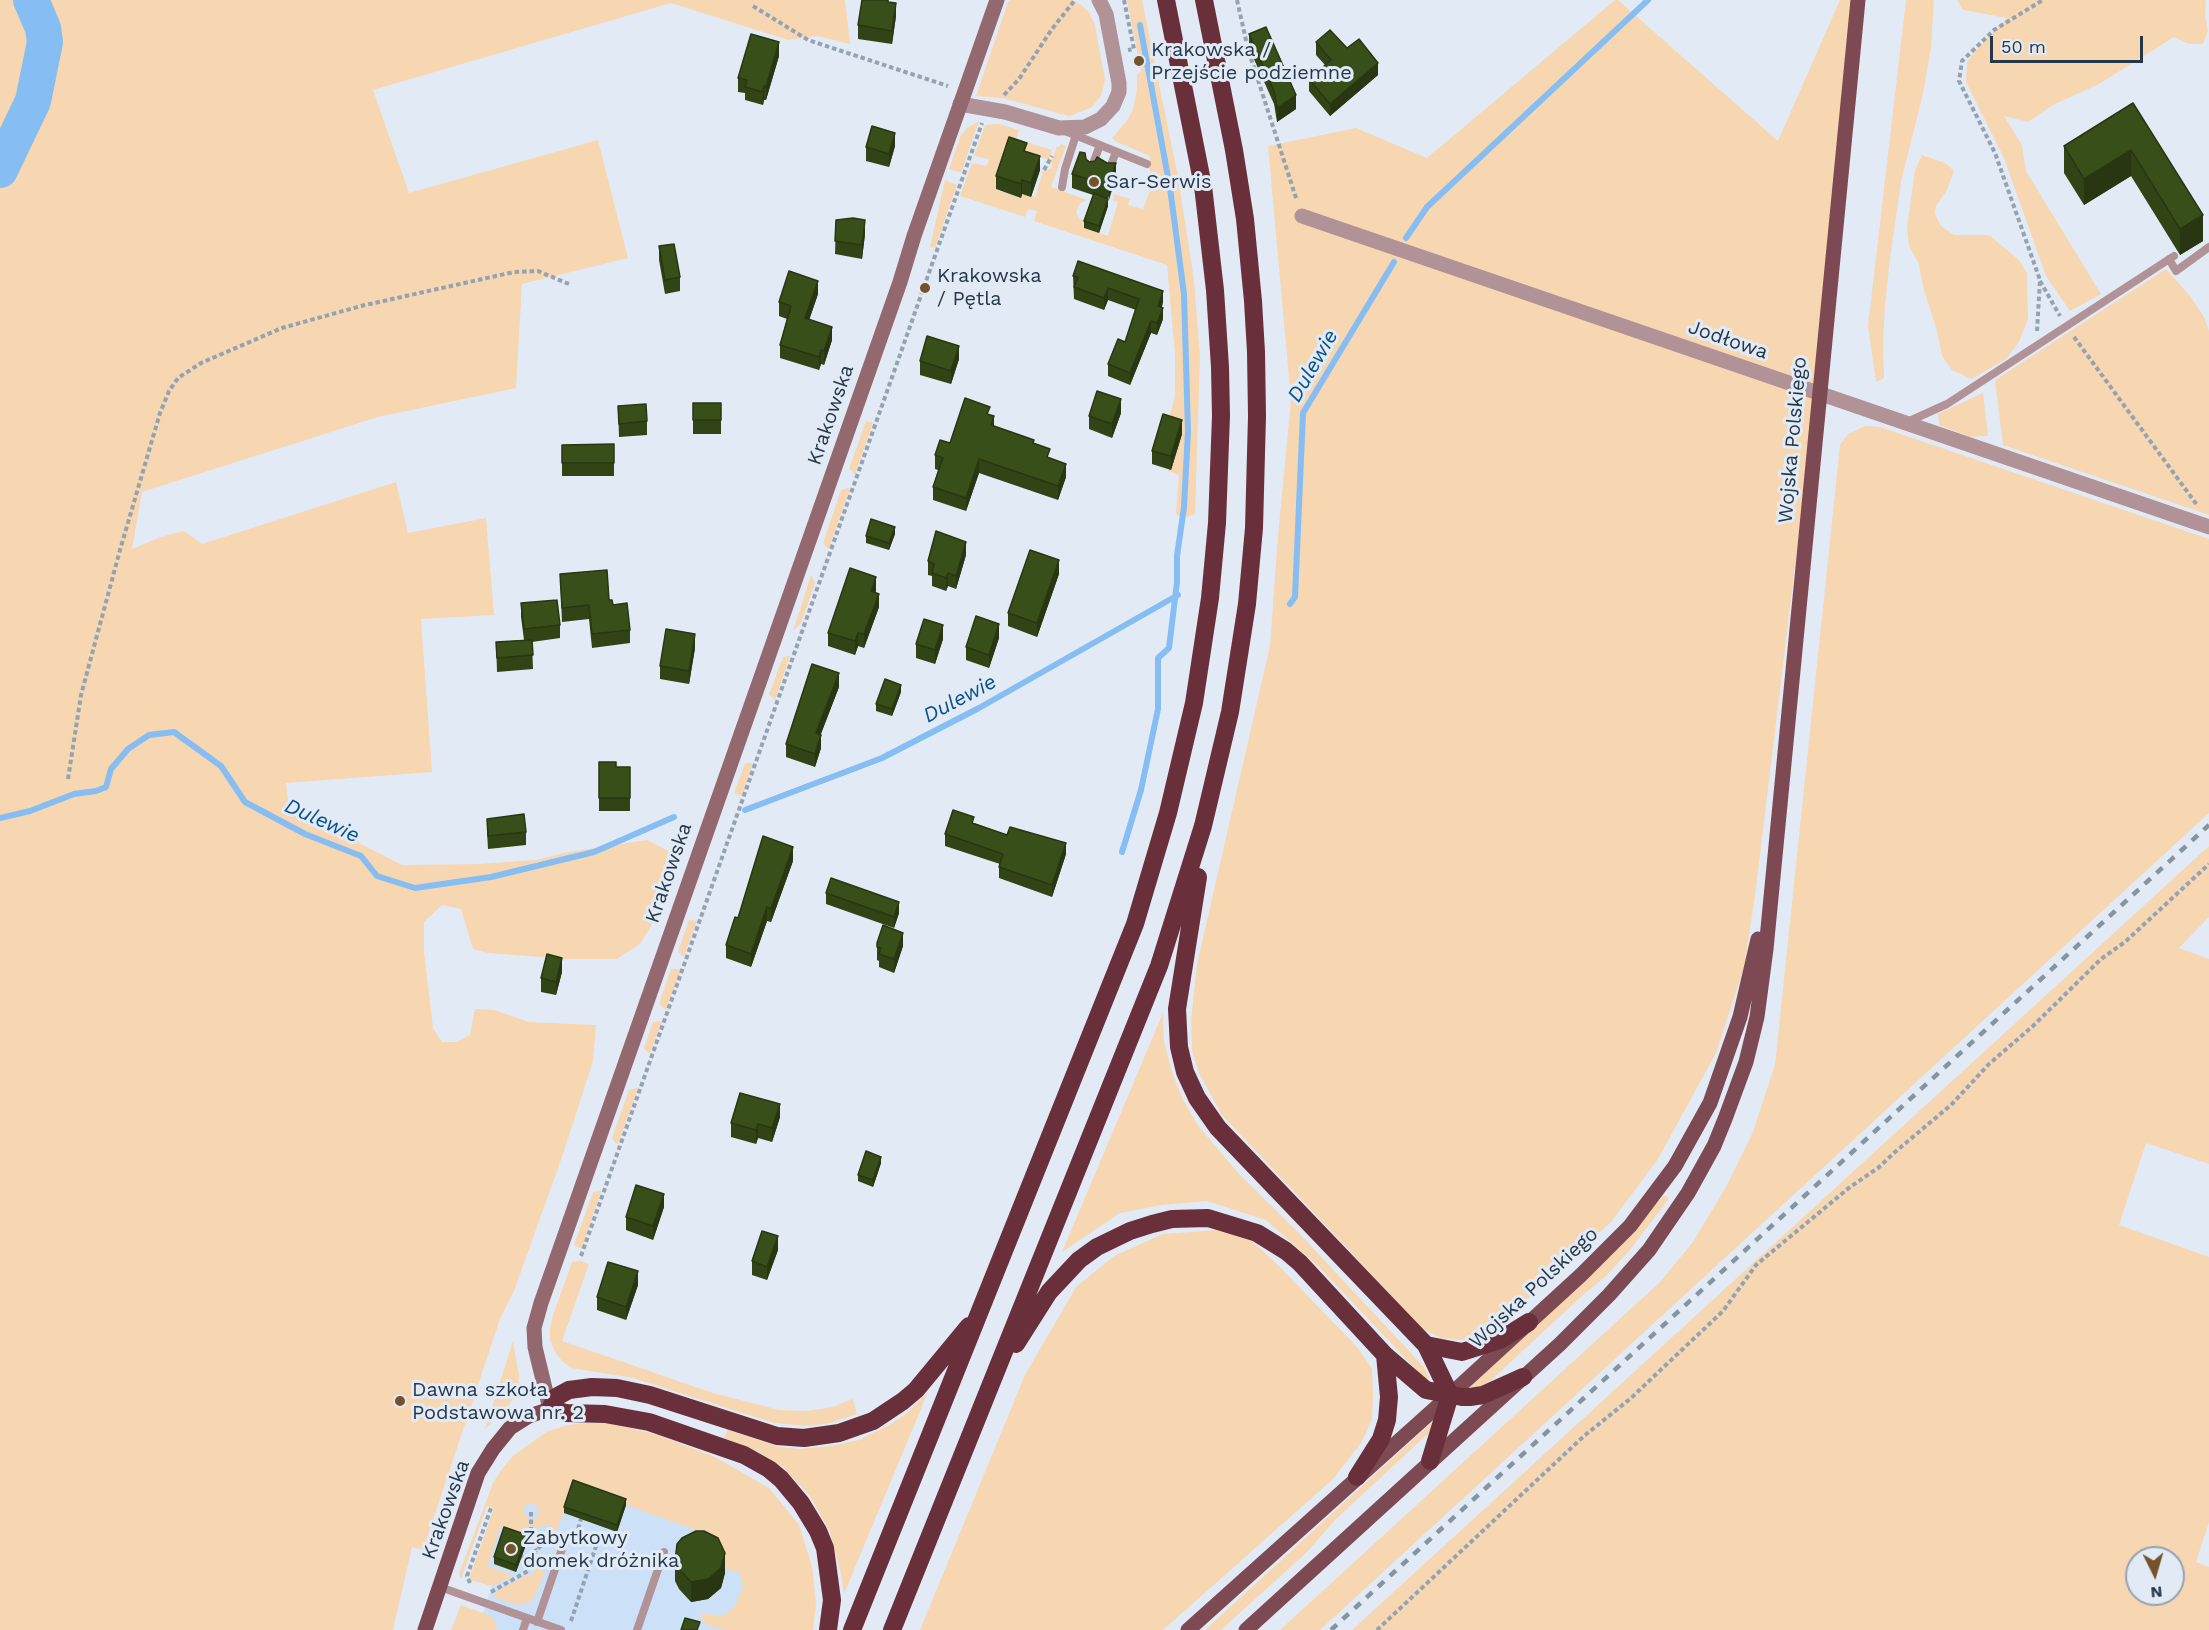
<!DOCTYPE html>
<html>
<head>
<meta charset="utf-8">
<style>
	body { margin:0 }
	#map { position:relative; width:2209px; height:1630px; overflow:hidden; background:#e2ebf5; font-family:"Work Sans",sans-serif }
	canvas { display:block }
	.north { position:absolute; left:2125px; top:1546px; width:60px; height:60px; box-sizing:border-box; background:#e2ebf5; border:2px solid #96a3b1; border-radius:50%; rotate:175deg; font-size:16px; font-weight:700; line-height:24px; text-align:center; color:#25374a }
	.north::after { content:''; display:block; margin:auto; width:21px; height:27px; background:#74522a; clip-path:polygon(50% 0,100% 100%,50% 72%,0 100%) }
	.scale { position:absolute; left:1990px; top:36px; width:153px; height:27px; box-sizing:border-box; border:3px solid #25374a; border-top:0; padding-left:8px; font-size:18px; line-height:21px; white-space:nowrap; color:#25374a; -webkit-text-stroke:4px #e2ebf5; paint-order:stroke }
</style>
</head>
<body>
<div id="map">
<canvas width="2209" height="1630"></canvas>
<div class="north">N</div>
<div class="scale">50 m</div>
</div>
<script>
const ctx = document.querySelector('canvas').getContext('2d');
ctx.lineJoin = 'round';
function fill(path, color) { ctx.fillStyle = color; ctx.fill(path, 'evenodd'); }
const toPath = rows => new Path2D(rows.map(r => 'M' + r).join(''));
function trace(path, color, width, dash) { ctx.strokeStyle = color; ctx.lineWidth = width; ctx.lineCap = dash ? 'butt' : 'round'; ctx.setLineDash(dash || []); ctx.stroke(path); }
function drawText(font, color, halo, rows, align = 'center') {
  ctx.font = font + ' "Work Sans",sans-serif'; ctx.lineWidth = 6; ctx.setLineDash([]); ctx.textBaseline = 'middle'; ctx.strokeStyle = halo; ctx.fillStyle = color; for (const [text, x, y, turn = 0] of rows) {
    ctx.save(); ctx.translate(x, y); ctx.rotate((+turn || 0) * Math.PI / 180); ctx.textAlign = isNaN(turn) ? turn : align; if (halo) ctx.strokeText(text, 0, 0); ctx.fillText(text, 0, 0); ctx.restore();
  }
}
const built = toPath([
	[528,1478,781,1546,752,1630,465,1630,467,1623,483,1613,491,1588,492,1586,471,1580,499,1504]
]);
const green = toPath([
	[0,0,845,0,850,44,817,36,788,40,671,3,373,90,409,193,598,140,628,258,522,284,516,388,378,417,142,492,132,549,161,537,184,531,202,544,396,482,408,533,486,518,494,615,421,619,432,772,286,783,289,808,305,811,315,825,334,830,402,865,480,864,536,860,568,852,647,840,668,851,663,891,657,916,640,944,617,959,568,959,488,953,473,949,461,909,442,905,424,922,424,951,433,1028,442,1042,457,1042,470,1035,475,1009,494,1010,529,1022,596,1025,593,1061,563,1154,514,1291,500,1319,423,1550,412,1547,393,1630,0,1630],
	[1010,0,1072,0,1080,4,1089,12,1095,25,1105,80,1101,96,1091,108,1069,116,1002,98,976,96,1008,2],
	[1127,0,1142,0,1178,177,1194,280,1200,357,1195,514,1184,518,1176,514,1179,475,1168,471,1179,433,1166,427,1175,397,1175,355,1167,265,1034,221,1037,211,1028,209,1025,217,960,196,972,163,987,166,989,159,974,156,985,125,999,124,1019,130,1016,139,1052,150,1049,160,1010,148,996,190,1020,197,1022,194,1035,197,1043,171,1052,168,1052,160,1057,146,1059,147,1061,144,1066,146,1051,187,1087,200,1080,203,1076,213,1080,219,1086,221,1084,228,1108,236,1118,202,1113,200,1115,194,1130,199,1128,205,1143,209,1153,183,1150,173,1150,156,1117,142,1112,138,1126,122,1133,110,1137,89,1137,75,1141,71],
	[1615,0,1618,0,1778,141,1840,0,1856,0,1815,401,1755,896,1744,967,1716,1053,1658,1159,1611,1222,1504,1320,1490,1331,1475,1338,1460,1340,1441,1338,1423,1329,1222,1115,1199,1073,1192,1051,1191,1021,1197,964,1270,646,1278,536,1291,400,1268,146,1356,128,1427,158],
	[1906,0,1934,0,1931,48,1923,94,1901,182,1890,258,1885,305,1883,342,1884,378,1876,382,1868,326],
	[1957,0,2206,0,2205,16,2208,31,2203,44,2189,44,2174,37,2099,84,2053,105,2028,122,2004,116,2022,145,2026,171,2101,294,2070,311,2046,276,2004,158,1966,82,1967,63,1974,52,2007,18,1963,10],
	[979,121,961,173,949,169,961,135,967,128],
	[1922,155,1945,163,1954,171,1947,190,1936,206,1935,214,1941,226,1954,235,1989,235,2019,260,2027,273,2028,319,2019,342,2006,359,1972,379,1952,370,1942,356,1937,331,1923,287,1919,264,1909,246,1907,228,1915,170],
	[945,180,957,185,935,248,930,247],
	[2166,269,2190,296,2204,317,2209,331,2209,515,2003,445,1995,380],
	[1983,393,1988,436,1970,437,1939,425,1938,414],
	[866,421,873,423,855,474,849,469],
	[1865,426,1880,427,2209,539,2209,813,1320,1630,1280,1630,1659,1283,1693,1242,1726,1187,1753,1132,1775,1065,1840,445,1848,434],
	[848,488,850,489,829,548,827,548,823,543,841,490],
	[811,575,815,583,814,586,801,623,793,631],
	[790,656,775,700,769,694,783,657],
	[745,763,753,763,742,796,734,793],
	[2209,846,2209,917,2179,948,2209,959,2209,1164,2146,1143,2119,1225,2209,1257,2209,1522,2196,1562,2209,1567,2209,1630,1352,1630],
	[2137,1558,2173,1558,2173,1594,2137,1594],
	[689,920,697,921,684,957,678,952],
	[671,969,681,969,666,1010,659,1004],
	[1163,1013,1164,1042,1172,1072,1183,1100,1199,1127,1240,1175,1299,1233,1423,1366,1430,1378,1425,1379,1319,1267,1266,1220,1207,1201,1162,1205,1120,1213,1062,1252],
	[659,1021,662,1022,650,1053,648,1053,644,1048,653,1022],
	[636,1088,638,1088,618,1144,616,1144,612,1138,629,1090],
	[601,1191,582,1249,574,1245,593,1192],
	[1664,1196,1667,1196,1668,1200,1630,1250,1605,1277,1583,1295,1488,1383,1473,1389,1471,1386],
	[1218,1230,1252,1241,1281,1268,1358,1348,1372,1369,1373,1396,1372,1420,1361,1443,1333,1479,1163,1630,920,1630,1025,1375,1076,1287,1114,1256,1163,1234],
	[580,1261,589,1264,562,1341,713,1393,779,1410,807,1411,833,1407,853,1399,857,1414,830,1423,809,1426,774,1423,633,1378,571,1368,562,1361,555,1352,550,1340,550,1330,552,1318,572,1262],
	[513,1341,519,1375,518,1390,509,1405,485,1429],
	[928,1392,844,1594,841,1574,830,1532,810,1496,783,1467,757,1451,724,1438,728,1430,780,1447,800,1449,831,1446,859,1440,889,1425,907,1413],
	[1432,1422,1432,1430,1337,1518,1305,1554,1221,1630,1205,1630],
	[588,1423,609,1423,658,1435,715,1457,769,1488,799,1525,812,1566,816,1603,813,1630,726,1630,707,1625,702,1620,701,1614,724,1615,734,1607,743,1588,740,1573,727,1569,720,1553,716,1537,573,1486,558,1527,552,1535,552,1529,546,1524,537,1528,538,1540,533,1538,533,1519,537,1517,539,1511,538,1507,531,1503,526,1505,523,1512,529,1519,529,1538,500,1527,488,1566,514,1576,492,1586,471,1580,470,1576,494,1508,487,1506,461,1579,459,1574,493,1483,502,1469,513,1456,546,1432,567,1425],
	[535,1567,545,1570,536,1594,530,1602,518,1605,494,1597,497,1591,527,1575,532,1576],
	[461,1605,491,1616,495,1622,497,1630,451,1630]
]);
const stream = toPath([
	[1406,238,1427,207,1648,0],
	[1290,604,1295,597,1303,413,1394,262],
	[745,810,882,758,979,708,1178,595],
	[0,818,30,811,74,794,96,791,106,787,111,769,128,749,149,735,174,732,221,766,245,802,305,834,361,856,377,876,415,888,491,877,594,852,674,817],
	[1122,852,1141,790,1158,709,1158,658,1169,648,1177,582,1177,556,1184,507,1188,431,1184,294,1170,188,1140,25]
]);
const river = toPath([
	[0,170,33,101,45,42,43,28,31,0]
]);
const path = toPath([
	[1124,0,1134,49,1128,50],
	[1237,0,1248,49,1297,201],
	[753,6,808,40,948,86],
	[1004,95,1019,79,1052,29,1075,0],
	[1044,170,1052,156],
	[2040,281,2060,316],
	[2037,331,2040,280,1995,153,1959,81,1962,61,1994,30,2043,0],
	[2074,337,2197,505],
	[68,779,81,695,120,550,160,413,169,391,178,378,201,363,282,328,361,306,514,272,538,271,569,284],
	[581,1256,982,123],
	[531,1512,531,1539,536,1550],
	[576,1536,581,1519],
	[521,1557,532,1560],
	[470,1583,467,1576,491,1508],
	[491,1592,528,1571,536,1550,551,1537],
	[571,1621,597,1543,574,1536],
	[1377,1630,1584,1436,1630,1399,1723,1311,1756,1265,1850,1187,1878,1168,1895,1152,1951,1105,1989,1064,2033,1026,2101,959,2125,942,2209,864]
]);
const lane = toPath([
	[1065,131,1147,164],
	[1091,169,1100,145],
	[1109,170,1116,152],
	[1062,187,1065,169,1076,135],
	[2169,259,2176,271,2209,247],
	[1905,423,1947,404,2174,256],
	[440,1587,561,1630],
	[537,1622,564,1543],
	[523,1630,527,1618],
	[637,1630,664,1552]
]);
const street = toPath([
	[960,104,1005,112,1059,128,1085,127,1101,119,1113,106,1119,92,1119,83,1106,14,1099,0],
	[1302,216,2209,527]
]);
const secondary = toPath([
	[550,1409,535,1347,534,1328,541,1303,900,282,914,236,997,0]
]);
const primary = toPath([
	[425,1630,478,1473,493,1449,510,1428,529,1416,550,1409],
	[1188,1630,1450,1395,1581,1275,1630,1226,1675,1166,1710,1103,1740,1017,1758,939],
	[1246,1630,1560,1344,1609,1295,1649,1250,1688,1193,1714,1146,1725,1119,1746,1062,1757,1017,1766,949,1858,0]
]);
const highway = toPath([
	[1198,877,1177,1009,1179,1047,1185,1072,1197,1098,1218,1128,1426,1345,1450,1395,1430,1461],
	[1016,1344,1049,1292,1079,1260,1097,1247,1130,1231,1152,1224,1172,1219,1208,1218,1257,1233,1286,1251,1300,1263,1385,1355,1426,1390,1462,1397,1470,1397,1483,1395,1523,1377],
	[1426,1345,1462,1352,1500,1340,1529,1322],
	[1357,1477,1381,1439,1387,1420,1389,1397,1385,1355],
	[828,1630,832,1600,825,1548,818,1531,801,1503,781,1479,769,1469,744,1455,649,1422,605,1414,566,1413,550,1409,556,1397,569,1390,592,1387,617,1388,650,1395,777,1436,804,1438,839,1433,873,1421,903,1401,916,1390,969,1326],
	[852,1630,1135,924,1168,813,1194,703,1210,598,1217,523,1221,416,1220,367,1215,290,1203,186,1166,0],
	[892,1630,1159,966,1203,826,1230,712,1247,604,1254,528,1257,416,1256,352,1253,301,1245,219,1234,150,1204,0]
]);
const rail = toPath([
	[1331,1630,2209,825]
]);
const wall = toPath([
	[888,2,896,16,892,44,858,39,858,25],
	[1249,34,1296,109,1277,122,1274,104,1249,48],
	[1316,42,1347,48,1378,75,1330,116,1309,91,1309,79,1325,65,1316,55],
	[779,56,766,100,764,100,763,105,745,100,745,93,738,92,738,78],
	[2133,103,2203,241,2180,255,2131,176,2084,205,2064,173,2064,146],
	[895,146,889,167,866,161,866,147],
	[1027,152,1040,170,1031,197,1022,194,1021,198,996,189,996,176],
	[1086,159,1116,177,1108,199,1108,206,1099,233,1084,228,1084,221,1093,195,1072,188,1072,174],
	[836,220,865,234,862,259,835,254],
	[659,246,680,277,680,291,665,294,659,260],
	[1073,276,1163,302,1162,307,1163,319,1157,335,1151,333,1130,385,1108,376,1108,364,1125,342,1136,310,1108,300,1104,310,1074,299],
	[818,294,809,320,832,340,824,365,821,364,819,370,780,358,780,345,787,319,779,316,779,302],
	[959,359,951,384,920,375,920,361],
	[693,403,721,403,721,434,693,434],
	[618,406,647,421,647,435,619,437],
	[1121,413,1112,438,1089,429,1089,416],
	[990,415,994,426,1034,443,1050,459,1066,477,1058,500,979,473,966,511,933,500,933,487,938,470,935,469,935,455,950,443],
	[1182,434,1171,470,1152,464,1152,451],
	[614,444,614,476,562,476,562,445],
	[895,534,889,550,866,543,866,536],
	[966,555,956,589,948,586,946,591,932,586,932,576,928,575,928,561],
	[560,574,609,600,630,630,630,643,592,648,589,619,562,622],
	[1059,574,1037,637,1008,626,1008,613],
	[876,591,875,592,879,607,864,648,858,646,855,655,828,646,828,633],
	[521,603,560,625,560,638,532,642,533,669,497,672,496,642,524,640,521,617],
	[999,638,989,668,966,660,966,647],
	[943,639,935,664,916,658,916,644],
	[695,648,689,684,660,679,660,666],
	[839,687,821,734,821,748,815,767,786,757,786,744],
	[901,692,892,716,876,711,876,704],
	[599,762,616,767,630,767,630,811,599,811],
	[487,819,526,832,526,845,488,849,487,832],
	[974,823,1007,835,1066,854,1052,897,999,878,999,867,1000,864,945,846,945,834],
	[793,861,771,922,767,921,751,967,726,958,726,945,738,918],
	[826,893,899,913,894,928,826,904],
	[877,943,903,946,894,973,879,967,879,961,877,960],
	[562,972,556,995,541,992,541,978],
	[780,1117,772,1142,758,1138,756,1144,731,1137,731,1123],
	[881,1163,873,1187,858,1181,858,1175],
	[664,1207,653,1240,626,1230,626,1217],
	[778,1250,767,1280,752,1275,752,1261],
	[638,1285,626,1320,597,1310,597,1297],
	[626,1505,617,1532,564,1513,564,1507],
	[527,1542,516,1572,494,1564,494,1557],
	[675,1561,725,1573,721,1588,708,1599,691,1602,679,1589,675,1581]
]);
const shadedWall = toPath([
	[896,3,896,16,892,44,892,31],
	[779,42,779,56,766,100,766,87],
	[1378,63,1378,75,1330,116,1330,104],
	[764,86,764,100,763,105,763,92],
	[1296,95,1296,109,1277,122,1277,108],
	[895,133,895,146,889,167,889,154],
	[2131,150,2131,176,2084,205,2084,179],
	[1040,156,1040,170,1031,197,1031,183],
	[1116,163,1116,177,1109,200,1109,186],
	[1022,180,1022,194,1021,198,1021,184],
	[1108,199,1108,206,1099,233,1099,226],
	[2203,215,2203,241,2180,255,2180,229],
	[865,220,865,234,862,259,862,245],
	[818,281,818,294,805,332,805,318],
	[1108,288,1108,300,1104,310,1104,298],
	[1163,291,1163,302,1158,318,1158,306],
	[1163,308,1163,319,1157,335,1157,323],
	[1151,321,1151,333,1130,385,1130,373],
	[832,327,832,340,824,365,824,351],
	[959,346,959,359,951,384,951,371],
	[821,350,821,364,819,370,819,357],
	[1121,399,1121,413,1112,438,1112,424],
	[994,416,994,429,991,425],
	[1182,420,1182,434,1171,470,1171,456],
	[979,459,979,473,966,511,966,498],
	[1066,464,1066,477,1058,500,1058,486],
	[895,527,895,534,889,550,889,543],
	[966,542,966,555,956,589,956,576],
	[1059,560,1059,574,1037,637,1037,623],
	[948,573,948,586,946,591,946,578],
	[876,577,876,591,871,605,871,591],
	[879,594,879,607,864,648,864,634],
	[999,624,999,638,989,668,989,655],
	[943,625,943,639,935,664,935,650],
	[858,633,858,646,855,655,855,641],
	[695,634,695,648,689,684,689,671],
	[839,673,839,687,816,746,816,733],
	[901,685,901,692,892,716,892,709],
	[821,735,821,748,815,767,815,754],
	[1066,843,1066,854,1052,897,1052,885],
	[793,847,793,861,771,922,771,909],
	[899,902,899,913,894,928,894,917],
	[767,907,767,921,751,967,751,954],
	[903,933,903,946,894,973,894,959],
	[562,958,562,972,556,995,556,982],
	[780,1104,780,1117,772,1142,772,1128],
	[758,1124,758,1138,756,1144,756,1130],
	[881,1157,881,1163,873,1187,873,1180],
	[664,1194,664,1207,653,1240,653,1226],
	[778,1236,778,1250,767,1280,767,1267],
	[638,1271,638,1285,626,1320,626,1307],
	[626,1499,626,1505,617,1532,617,1525],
	[527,1535,527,1542,516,1572,516,1565],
	[725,1553,725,1573,721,1588,708,1599,691,1602,691,1582]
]);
const building = toPath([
	[862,0,888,0,888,2,896,3,892,31,858,25,862,0],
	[1266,27,1296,95,1277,108,1274,91,1249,34,1266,27],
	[1330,30,1347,48,1359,39,1378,63,1330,104,1309,79,1331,60,1316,42,1330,30],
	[751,34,779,42,766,87,764,86,763,92,745,87,747,80,738,78,751,34],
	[2133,103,2203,215,2180,229,2131,150,2084,179,2064,146,2133,103],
	[872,126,895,133,889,154,866,147,872,126],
	[1009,137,1027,143,1024,151,1040,156,1031,183,1022,180,1021,184,996,176,1009,137],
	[1080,152,1085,153,1086,159,1089,162,1095,161,1097,157,1107,163,1116,163,1109,186,1072,174,1080,152],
	[1094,193,1108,199,1099,226,1084,221,1094,193],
	[853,218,865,220,862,245,835,241,836,220,853,218],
	[674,244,680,277,665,280,659,246,674,244],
	[1078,261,1163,291,1158,306,1163,308,1157,323,1151,321,1130,373,1108,364,1118,339,1125,342,1139,299,1108,288,1104,298,1074,287,1078,277,1073,276,1078,261],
	[789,271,818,281,805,318,832,327,824,351,821,350,819,357,780,345,791,306,779,302,789,271],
	[927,336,959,346,951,371,920,361,927,336],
	[1097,391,1121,399,1112,424,1089,416,1097,391],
	[965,398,990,407,987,414,994,416,991,425,1034,440,1033,443,1050,449,1047,457,1066,464,1058,486,979,459,966,498,933,487,943,458,935,455,940,440,950,443,965,398],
	[693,403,721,403,721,420,693,420,693,403],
	[646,404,647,421,619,424,618,406,646,404],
	[1163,414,1182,420,1171,456,1152,451,1163,414],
	[614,444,614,463,562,463,562,445,614,444],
	[871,519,895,527,889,543,866,536,871,519],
	[936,531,966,542,956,576,948,573,946,578,932,573,934,564,928,561,936,531],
	[1030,550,1059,560,1037,623,1008,613,1030,550],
	[850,568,876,577,871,591,879,594,864,634,858,633,855,641,828,633,850,568],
	[607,570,609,600,612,600,613,605,627,603,630,630,592,634,589,605,562,608,560,574,607,570],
	[557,600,560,625,524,629,521,603,557,600],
	[976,616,999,624,989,655,966,647,976,616],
	[924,619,943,625,935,650,916,644,924,619],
	[666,629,695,634,689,671,660,666,666,629],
	[532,640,533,655,497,658,496,642,532,640],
	[812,664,839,673,816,733,821,735,815,754,786,744,812,664],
	[885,679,901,685,892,709,876,704,885,679],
	[599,762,616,762,616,767,630,767,630,798,599,798,599,762],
	[953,810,974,817,972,823,1007,835,1010,827,1066,843,1052,885,999,867,1003,854,945,834,953,810],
	[524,814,526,832,488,836,487,819,524,814],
	[763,836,793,847,771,909,767,907,751,954,726,945,735,917,738,918,763,836],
	[831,878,899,902,894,917,826,893,831,878],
	[883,925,903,933,894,959,879,954,881,948,877,947,877,943,883,925],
	[547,954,562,958,556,982,541,978,547,954],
	[740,1093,780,1104,772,1128,758,1124,756,1130,731,1123,740,1093],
	[866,1151,881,1157,873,1180,858,1175,866,1151],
	[636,1185,664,1194,653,1226,626,1217,636,1185],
	[762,1231,778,1236,767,1267,752,1261,762,1231],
	[608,1262,638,1271,626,1307,597,1297,608,1262],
	[573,1480,626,1499,617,1525,564,1507,573,1480],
	[504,1527,527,1535,516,1565,494,1557,504,1527],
	[696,1531,704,1531,718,1538,725,1553,721,1568,708,1579,691,1582,679,1569,675,1561,677,1544,682,1538,696,1531],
	[685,1618,700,1622,697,1630,681,1630,685,1618]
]);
const markers = [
	[1139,61,6,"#74522a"],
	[1094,182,6,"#74522a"],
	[925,288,6,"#74522a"],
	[400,1401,6,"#74522a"],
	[511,1549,6,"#74522a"]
];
const poiNames = [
	["Krakowska /",1151,50],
	["Przejście podziemne",1151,73],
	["Sar-Serwis",1106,182],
	["Krakowska",937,276],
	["/ Pętla",937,299],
	["Dawna szkoła",412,1390],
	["Podstawowa nr. 2",412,1413],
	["Zabytkowy",523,1538],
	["domek dróżnika",523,1561]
];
const streetNames = [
	["Jodłowa",1728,340,19],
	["Krakowska",831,415,-71],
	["Wojska Polskiego",1793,440,-85],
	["Krakowska",669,873,-71],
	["Wojska Polskiego",1534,1288,-43],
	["Krakowska",446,1510,-70]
];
const waterNames = [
	["Dulewie",1313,366,-60],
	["Dulewie",960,699,-28],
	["Dulewie",322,821,24]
];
fill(built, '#cce1f7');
fill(green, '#f7d6b2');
trace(stream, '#86bdf3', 6);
trace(river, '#86bdf3', 36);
trace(path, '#95a2b0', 4, [4.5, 3]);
trace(lane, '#b19297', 8);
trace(street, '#b19297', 15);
trace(secondary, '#94686f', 15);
trace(primary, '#7d4a53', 15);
trace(highway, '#69303c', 18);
trace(rail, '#8694a2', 4.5, [8, 8]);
fill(wall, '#314416');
fill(shadedWall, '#283712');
fill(building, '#394f1a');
trace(building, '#283712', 1.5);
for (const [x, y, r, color] of markers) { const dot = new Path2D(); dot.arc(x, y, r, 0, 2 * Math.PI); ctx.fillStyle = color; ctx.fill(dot); trace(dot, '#e2ebf5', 2); }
drawText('20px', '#25374a', '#e2ebf5', poiNames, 'left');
drawText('20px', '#25374a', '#e2ebf5', streetNames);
drawText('italic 21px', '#06528b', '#e2ebf5', waterNames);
</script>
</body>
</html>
